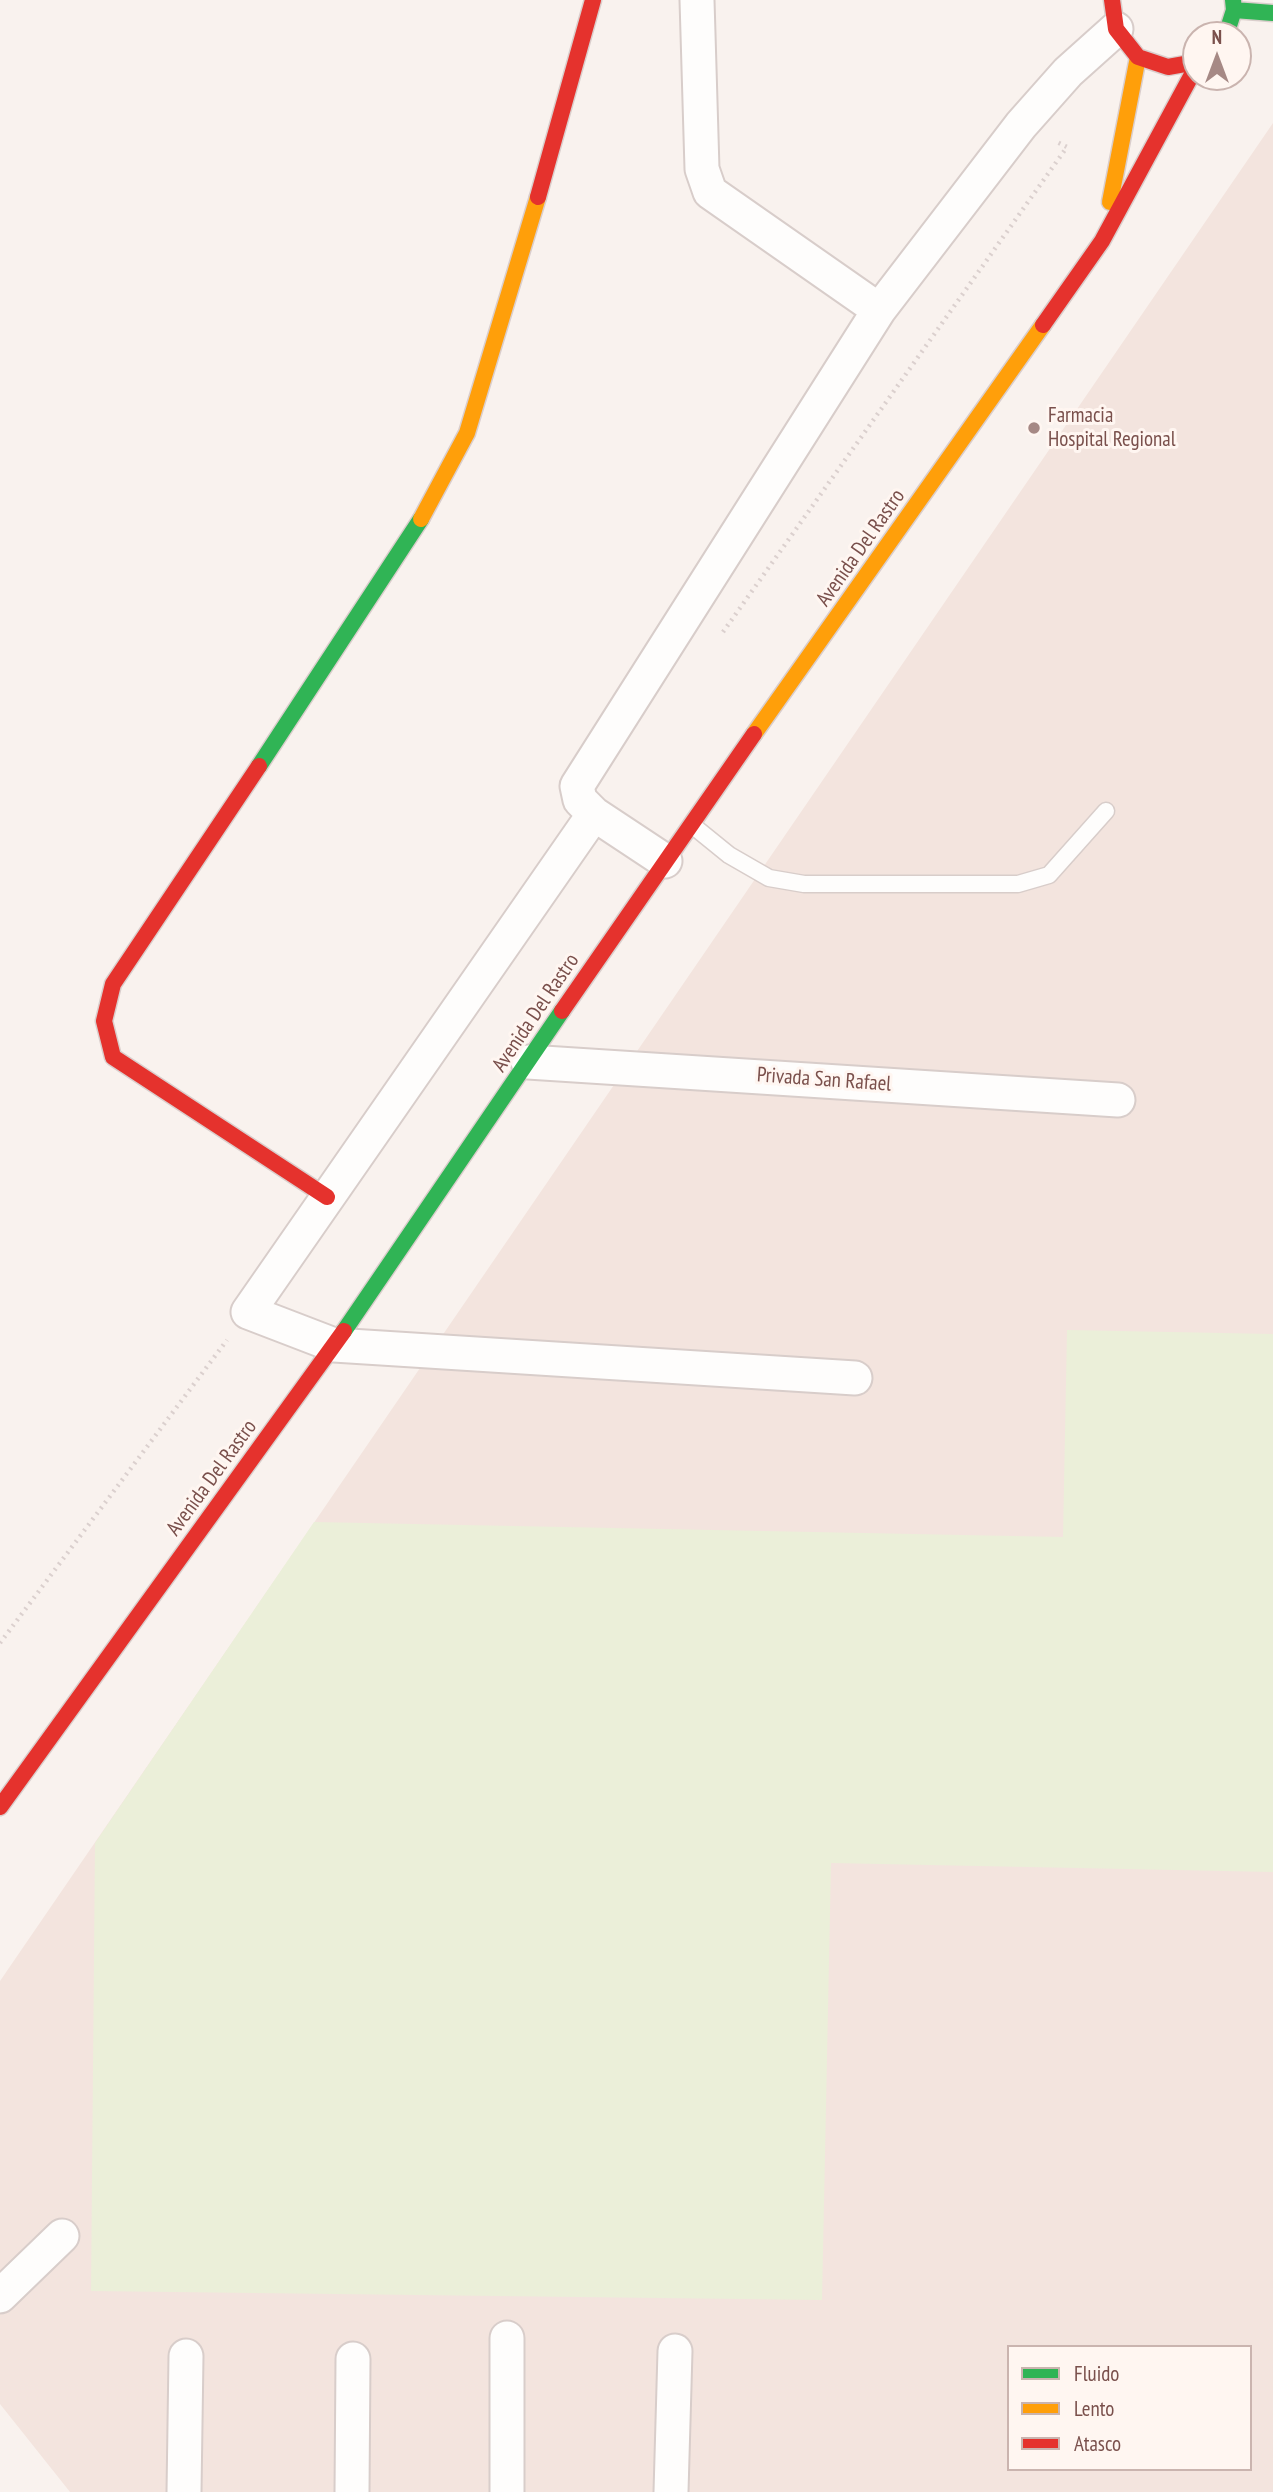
<!DOCTYPE html>
<html>
<head>
<meta charset="utf-8">
<style>
	body { margin:0 }
	#map { position:relative; width:1273px; height:2492px; overflow:hidden; background:#f9f2ee; font-family:"PT Sans Narrow",sans-serif }
	canvas { display:block }
	.legend { position:absolute; left:1007px; top:2345px; width:245px; height:126px; box-sizing:border-box; background:#fff6f1; border:2px solid #cab4af; margin:0; padding:9px 12px; list-style:none; font-size:21px; color:#7a504c }
	.legend li { display:flex; align-items:center; gap:14px; height:35px }
	.legend b { width:35px; border:2px solid #cab4af }
	.north { position:absolute; left:1182px; top:21px; width:70px; height:70px; box-sizing:border-box; background:#fff6f1; border:2px solid #cab4af; border-radius:50%; rotate:0deg; font-size:19px; font-weight:700; line-height:28px; text-align:center; color:#7a504c }
	.north::after { content:''; display:block; margin:auto; width:24px; height:32px; background:#a68985; clip-path:polygon(50% 0,100% 100%,50% 72%,0 100%) }
</style>
</head>
<body>
<div id="map">
<canvas width="1273" height="2492"></canvas>
<ul class="legend">
<li><b style="height:9px;background:#30b455"></b>Fluido</li>
<li><b style="height:9px;background:#ff9f0a"></b>Lento</li>
<li><b style="height:9px;background:#e5322d"></b>Atasco</li>
</ul>
<div class="north">N</div>
</div>
<script>
const ctx = document.querySelector('canvas').getContext('2d');
ctx.lineJoin = 'round';
function fill(path, color) { ctx.fillStyle = color; ctx.fill(path, 'evenodd'); }
const toPath = rows => new Path2D(rows.map(r => 'M' + r).join(''));
function trace(path, color, width, dash) { ctx.strokeStyle = color; ctx.lineWidth = width; ctx.lineCap = dash ? 'butt' : 'round'; ctx.setLineDash(dash || []); ctx.stroke(path); }
function drawText(font, color, halo, rows, align = 'center') {
  ctx.font = font + ' "PT Sans Narrow",sans-serif'; ctx.lineWidth = 6; ctx.setLineDash([]); ctx.textBaseline = 'middle'; ctx.strokeStyle = halo; ctx.fillStyle = color; for (const [text, x, y, turn = 0] of rows) {
    ctx.save(); ctx.translate(x, y); ctx.rotate((+turn || 0) * Math.PI / 180); ctx.textAlign = isNaN(turn) ? turn : align; if (halo) ctx.strokeText(text, 0, 0); ctx.fillText(text, 0, 0); ctx.restore();
  }
}
const residential = toPath([
	[1273,123,1273,2492,70,2492,0,2404,0,1981],
	[1009,2347,1250,2347,1250,2469,1009,2469]
]);
const green = toPath([
	[1067,1330,1273,1334,1273,1872,831,1863,822,2300,91,2291,95,1843,314,1522,1063,1537]
]);
const path = toPath([
	[723,632,1067,147,1057,142],
	[0,1643,227,1340]
]);
const lane = toPath([
	[692,825,729,855,769,878,804,884,1018,884,1049,875,1106,811]
]);
const street = toPath([
	[697,0,702,169,710,192,879,310],
	[594,814,248,1312,334,1345,855,1378],
	[665,861,594,814,580,800,577,786,879,310,1021,125,1068,72,1116,29],
	[528,1062,1118,1100],
	[0,2296,62,2236],
	[507,2338,507,2492],
	[184,2492,186,2356],
	[352,2492,353,2359],
	[671,2492,675,2351]
]);
const fast = toPath([
	[1234,10,1273,13],
	[1226,35,1234,10,1233,0],
	[259,766,421,519],
	[344,1331,562,1011]
]);
const slow = toPath([
	[1110,202,1138,57],
	[421,519,467,433,538,197],
	[754,734,1043,325]
]);
const jam = toPath([
	[1112,0,1116,29,1138,57,1168,67,1196,62],
	[538,197,593,0],
	[1043,325,1102,241,1196,67],
	[259,766,113,984,104,1021,113,1057,327,1197],
	[562,1011,754,734],
	[0,1807,344,1331]
]);
const markers = [
	[1034,428,7,"#a68985"]
];
const poiNames = [
	["Farmacia",1048,416],
	["Hospital Regional",1048,440]
];
const streetNames = [
	["Avenida Del Rastro",861,548,-55],
	["Avenida Del Rastro",536,1013,-56],
	["Privada San Rafael",824,1080,4],
	["Avenida Del Rastro",212,1478,-54]
];
fill(residential, '#f3e4de');
fill(green, '#ebefd9');
trace(lane, '#d8cdca', 19);
trace(street, '#d8cdca', 37);
trace(fast, '#dacecc', 19);
trace(slow, '#dacecc', 19);
trace(jam, '#dacecc', 19);
trace(path, '#dbd0ce', 4.5, [2, 5]);
trace(lane, '#fefdfc', 16);
trace(street, '#fefdfc', 33);
trace(fast, '#30b455', 16);
trace(slow, '#ff9f0a', 16);
trace(jam, '#e5322d', 16);
for (const [x, y, r, color] of markers) { const dot = new Path2D(); dot.arc(x, y, r, 0, 2 * Math.PI); ctx.fillStyle = color; ctx.fill(dot); trace(dot, '#fff6f1', 2.5); }
drawText('21px', '#7a504c', '#fff6f1', poiNames, 'left');
drawText('21px', '#7a504c', '#fff6f1', streetNames);
</script>
</body>
</html>
